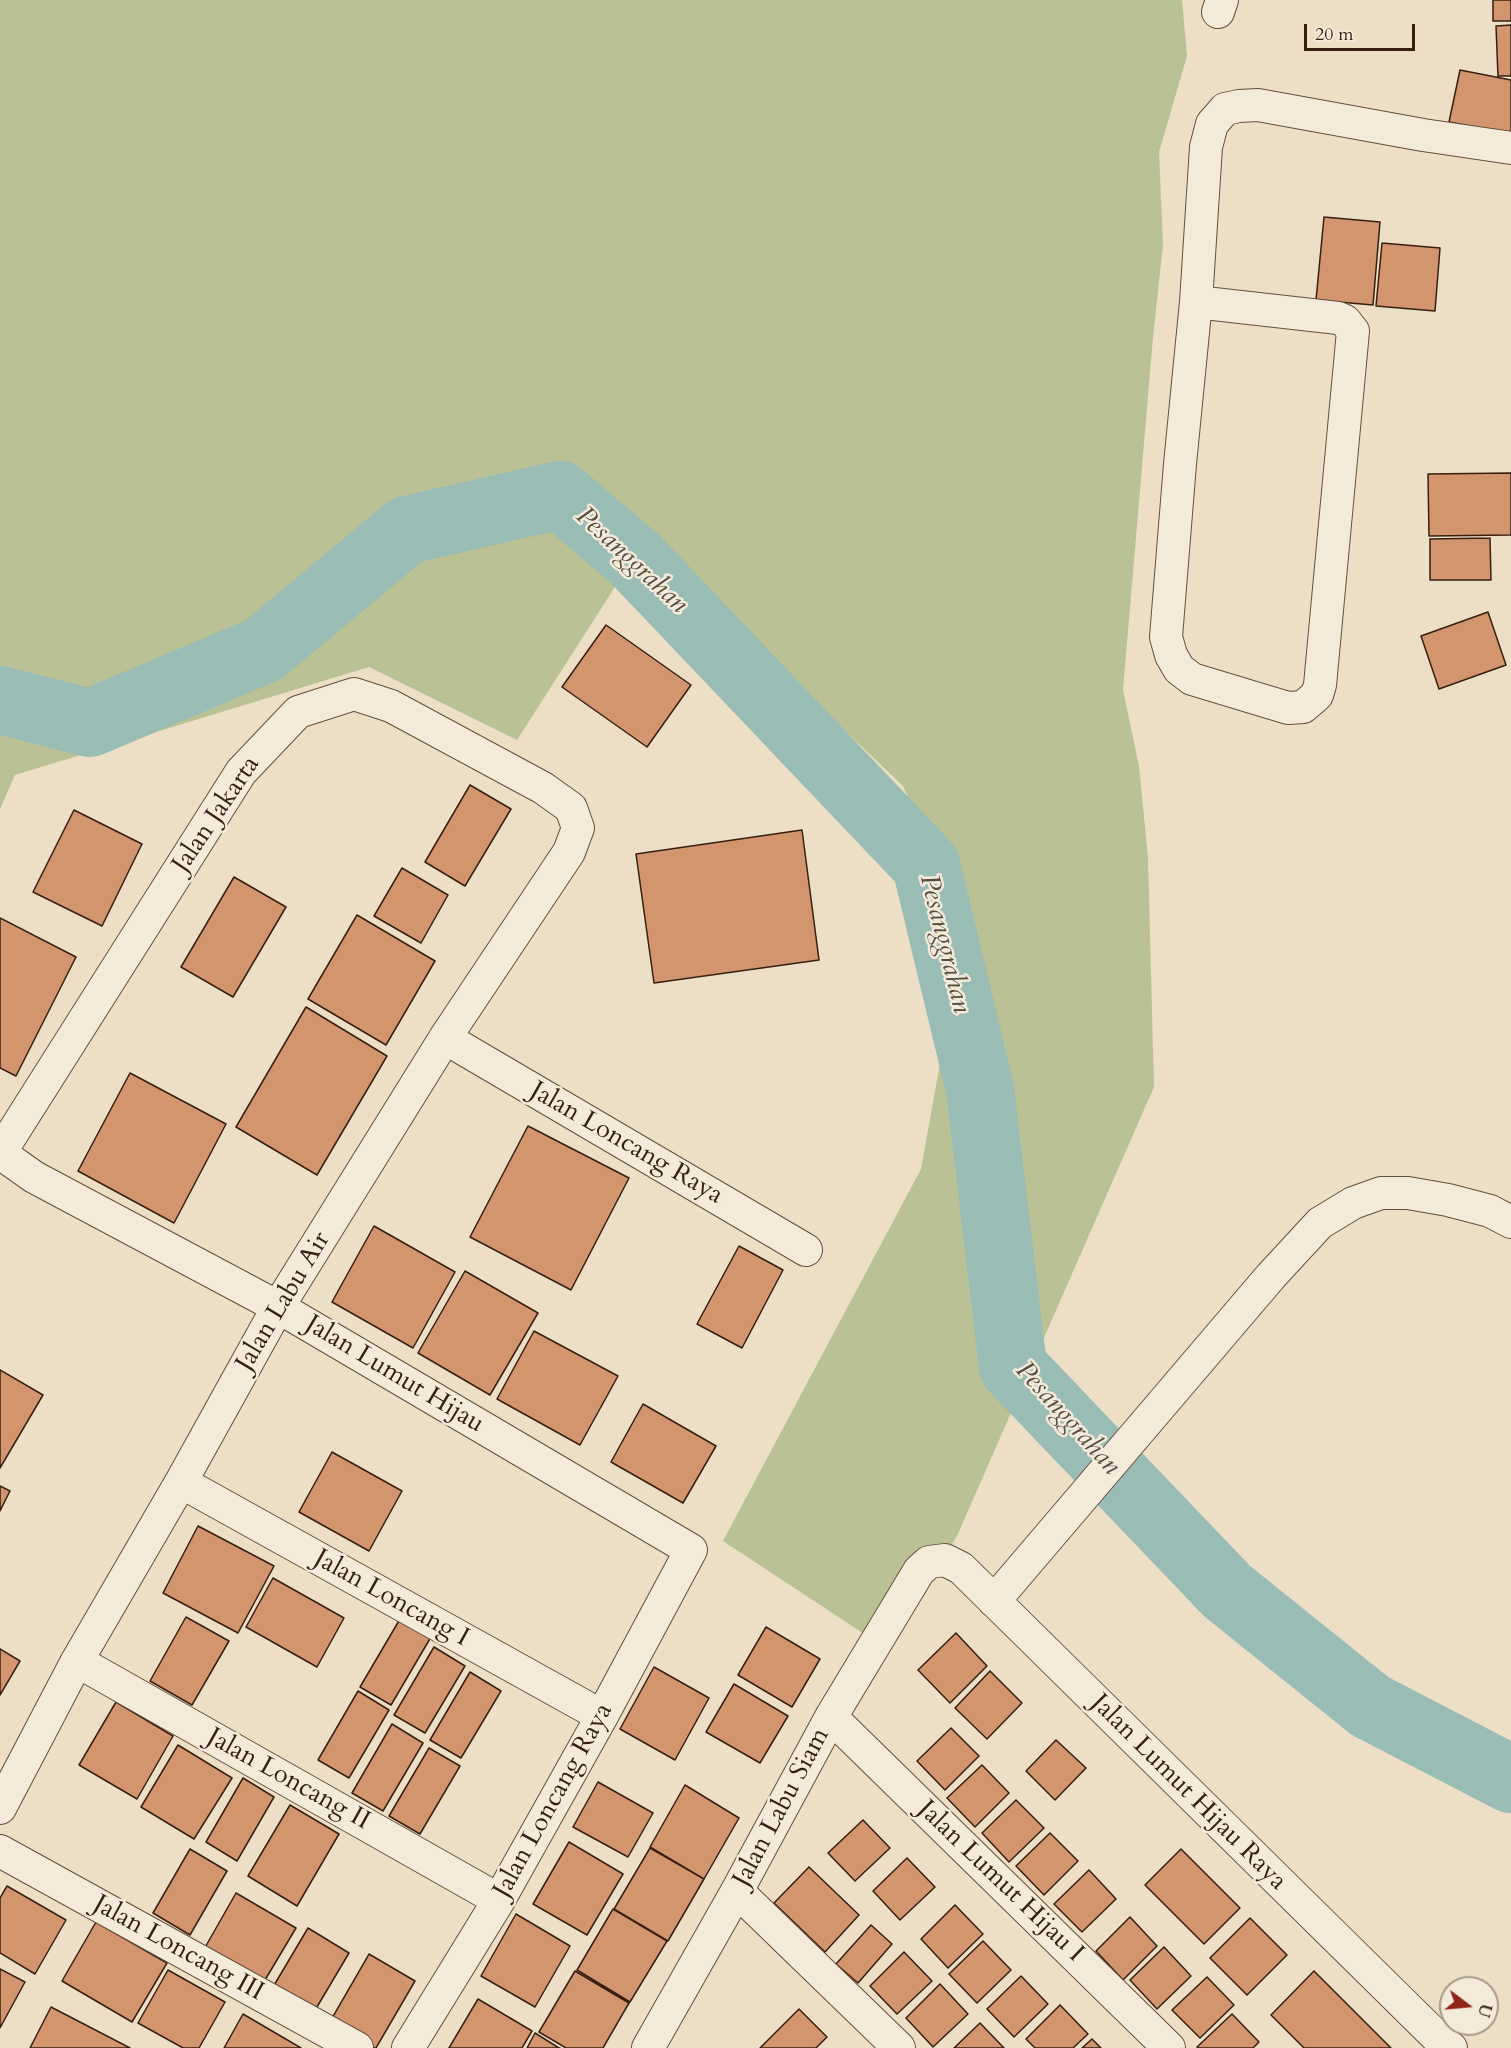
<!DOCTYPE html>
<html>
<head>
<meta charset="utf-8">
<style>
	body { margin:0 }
	#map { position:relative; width:1511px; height:2048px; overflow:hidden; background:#eddec6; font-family:Cardo,serif }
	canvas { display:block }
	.north { position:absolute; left:1439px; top:1976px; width:60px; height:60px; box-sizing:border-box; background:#f3eada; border:2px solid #a79989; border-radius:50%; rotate:106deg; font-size:16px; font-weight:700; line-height:24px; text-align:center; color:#361f10 }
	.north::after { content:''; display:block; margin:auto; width:21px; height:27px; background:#8f2418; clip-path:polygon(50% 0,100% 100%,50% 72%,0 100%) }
	.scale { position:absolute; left:1304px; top:24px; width:111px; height:27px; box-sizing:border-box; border:3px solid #361f10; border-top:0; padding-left:8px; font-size:18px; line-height:21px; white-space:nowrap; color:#361f10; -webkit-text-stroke:4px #f3eada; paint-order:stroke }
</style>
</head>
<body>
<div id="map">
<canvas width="1511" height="2048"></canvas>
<div class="north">U</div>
<div class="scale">20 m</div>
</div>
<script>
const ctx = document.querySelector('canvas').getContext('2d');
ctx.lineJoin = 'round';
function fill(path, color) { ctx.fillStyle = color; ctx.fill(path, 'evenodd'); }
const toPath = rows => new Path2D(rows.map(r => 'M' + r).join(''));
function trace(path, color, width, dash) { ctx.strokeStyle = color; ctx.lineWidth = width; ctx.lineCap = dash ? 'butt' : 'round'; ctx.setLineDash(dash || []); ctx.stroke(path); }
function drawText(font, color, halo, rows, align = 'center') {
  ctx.font = font + ' Cardo,serif'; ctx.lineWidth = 5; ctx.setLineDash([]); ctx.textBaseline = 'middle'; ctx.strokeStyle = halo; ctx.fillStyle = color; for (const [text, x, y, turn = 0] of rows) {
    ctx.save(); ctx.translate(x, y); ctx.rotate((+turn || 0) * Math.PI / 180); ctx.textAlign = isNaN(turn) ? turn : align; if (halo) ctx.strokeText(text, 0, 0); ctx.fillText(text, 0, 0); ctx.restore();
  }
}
const green = toPath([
	[0,0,1182,0,1187,56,1159,152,1163,245,1153,337,1123,690,1139,766,1148,858,1154,1087,957,1536,887,1649,723,1541,921,1169,965,924,903,786,645,540,517,740,369,667,15,775,0,809]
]);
const river = toPath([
	[0,700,90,723,263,650,407,530,560,495,635,559,926,865,980,1089,1013,1367,1227,1591,1370,1706,1511,1779]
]);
const building = toPath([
	[1493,0,1511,0,1511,21,1493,21,1493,0],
	[1511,25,1511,76,1498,76,1496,26,1511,25],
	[1460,70,1511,80,1511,134,1449,122,1460,70],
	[1324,217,1380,222,1373,305,1316,300,1324,217],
	[1382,243,1440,248,1435,311,1376,306,1382,243],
	[1511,473,1511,535,1429,536,1428,474,1511,473],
	[1490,538,1491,580,1430,580,1430,539,1490,538],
	[1488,612,1506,665,1439,689,1421,636,1488,612],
	[606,625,691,685,647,747,562,687,606,625],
	[470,785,511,809,465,886,425,862,470,785],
	[74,810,142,844,102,926,33,892,74,810],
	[802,830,819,960,654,983,636,854,802,830],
	[402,868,448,895,421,943,374,916,402,868],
	[234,877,286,907,233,997,181,967,234,877],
	[357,915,435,961,386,1045,308,999,357,915],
	[0,918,76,957,16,1076,0,1068,0,918],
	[306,1007,387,1056,317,1175,236,1127,306,1007],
	[130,1073,226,1124,174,1223,78,1171,130,1073],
	[528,1126,629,1178,571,1290,470,1237,528,1126],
	[374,1226,455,1272,413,1348,332,1302,374,1226],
	[739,1246,783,1270,742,1348,697,1324,739,1246],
	[465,1271,538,1313,490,1395,418,1353,465,1271],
	[534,1331,618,1376,580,1445,497,1399,534,1331],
	[0,1370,43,1395,0,1468,0,1370],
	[643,1404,716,1446,683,1503,611,1462,643,1404],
	[332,1452,402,1491,369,1551,299,1512,332,1452],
	[0,1486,10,1491,0,1511,0,1486],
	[198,1526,274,1566,238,1633,163,1593,198,1526],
	[273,1578,344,1618,317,1667,246,1627,273,1578],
	[186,1617,229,1641,192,1705,150,1681,186,1617],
	[400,1619,431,1637,391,1705,360,1687,400,1619],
	[766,1627,820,1659,792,1707,738,1675,766,1627],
	[956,1633,987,1666,950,1703,918,1670,956,1633],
	[434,1647,465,1666,425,1733,394,1715,434,1647],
	[0,1649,20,1661,0,1695,0,1649],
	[654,1667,709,1698,675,1760,620,1729,654,1667],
	[990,1671,1022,1703,987,1739,955,1708,990,1671],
	[470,1672,501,1691,461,1758,430,1740,470,1672],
	[734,1684,788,1716,760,1763,706,1732,734,1684],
	[358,1691,389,1710,349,1778,318,1760,358,1691],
	[116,1702,173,1736,137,1799,79,1765,116,1702],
	[392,1724,423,1743,383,1811,352,1793,392,1724],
	[951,1728,979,1756,945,1790,917,1761,951,1728],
	[1056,1740,1086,1768,1055,1800,1026,1771,1056,1740],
	[178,1745,232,1778,194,1839,141,1807,178,1745],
	[429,1748,460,1766,420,1834,389,1816,429,1748],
	[982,1765,1009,1793,975,1827,947,1798,982,1765],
	[243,1778,274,1797,237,1861,206,1842,243,1778],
	[598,1782,653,1813,628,1857,573,1827,598,1782],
	[685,1785,739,1818,704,1879,650,1847,685,1785],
	[1016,1800,1044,1828,1009,1862,982,1833,1016,1800],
	[290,1805,339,1834,297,1906,248,1876,290,1805],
	[863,1820,890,1848,855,1881,828,1853,863,1820],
	[1050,1833,1078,1861,1044,1895,1016,1866,1050,1833],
	[569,1842,623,1874,587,1935,533,1904,569,1842],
	[650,1848,704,1879,668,1941,614,1909,650,1848],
	[190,1849,227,1871,190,1935,153,1913,190,1849],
	[1181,1849,1240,1908,1204,1944,1145,1885,1181,1849],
	[907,1858,935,1887,900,1920,873,1891,907,1858],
	[809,1867,859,1915,825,1952,774,1903,809,1867],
	[1089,1870,1116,1899,1082,1932,1054,1904,1089,1870],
	[7,1886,66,1920,35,1974,0,1953,0,1898,7,1886],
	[236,1893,296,1928,262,1985,203,1951,236,1893],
	[955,1905,983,1934,948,1968,921,1939,955,1905],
	[613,1909,667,1941,630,2002,577,1970,613,1909],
	[516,1914,570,1946,535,2007,481,1976,516,1914],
	[1130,1917,1157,1946,1123,1980,1096,1951,1130,1917],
	[1250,1918,1287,1955,1247,1995,1210,1958,1250,1918],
	[96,1922,167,1963,132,2022,62,1981,96,1922],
	[871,1925,892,1944,858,1983,836,1964,871,1925],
	[308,1928,349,1953,314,2012,273,1987,308,1928],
	[983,1941,1011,1970,977,2003,949,1974,983,1941],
	[1164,1947,1191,1976,1157,2009,1130,1980,1164,1947],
	[904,1952,932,1981,897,2014,870,1986,904,1952],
	[369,1954,415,1981,376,2048,366,2048,328,2025,369,1954],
	[0,1969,25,1982,0,2028,0,1969],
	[168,1970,225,2002,199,2048,183,2048,138,2023,168,1970],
	[575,1971,629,2003,603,2048,566,2048,539,2032,575,1971],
	[1314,1971,1391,2048,1304,2048,1271,2015,1314,1971],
	[1021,1976,1048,2004,1014,2037,987,2009,1021,1976],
	[1207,1977,1234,2005,1200,2038,1172,2010,1207,1977],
	[940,1984,968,2014,933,2047,906,2018,940,1984],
	[478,1999,532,2031,522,2048,449,2048,478,1999],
	[1060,2005,1088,2034,1073,2048,1035,2048,1026,2039,1060,2005],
	[51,2007,130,2048,30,2048,51,2007],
	[799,2009,827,2037,816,2048,760,2048,799,2009],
	[243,2014,301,2048,224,2048,243,2014],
	[1232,2014,1259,2042,1253,2048,1199,2048,1197,2047,1232,2014],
	[980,2023,1004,2048,954,2048,980,2023],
	[535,2033,559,2048,560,2048,527,2048,535,2033],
	[1092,2039,1101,2048,1082,2048,1092,2039]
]);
const minor = toPath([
	[1218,12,1222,0],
	[1196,302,1338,318,1345,321,1353,331,1320,685,1317,695,1303,707,1288,708,1192,679,1179,669,1171,655,1166,637,1180,464,1196,302,1206,147,1212,124,1225,109,1239,106,1258,105,1423,135,1511,148],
	[445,1038,806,1250],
	[0,1153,241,772,298,712,354,694,391,706,543,788,571,808,578,828,569,852,445,1038,278,1307,181,1482,77,1661,0,1808],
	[0,1153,34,1177,278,1307,691,1550,602,1716,499,1900,408,2048],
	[181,1482,602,1716],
	[994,1601,1271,1276,1320,1223,1353,1203,1381,1193,1408,1193,1448,1200,1490,1211,1511,1222],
	[77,1661,499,1900],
	[831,1717,1169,2048],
	[0,1851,357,2048],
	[737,1891,899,2048],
	[648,2048,737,1891,831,1717,919,1571,929,1562,945,1560,961,1568,1437,2037,1451,2048]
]);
const streetNames = [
	["Jalan Jakarta",217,815,-56],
	["Jalan Loncang Raya",626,1144,30],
	["Jalan Labu Air",284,1302,-59],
	["Jalan Lumut Hijau",394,1375,31],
	["Jalan Loncang I",391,1599,29],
	["Jalan Loncang II",288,1780,29],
	["Jalan Lumut Hijau Raya",1188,1793,45],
	["Jalan Loncang Raya",554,1801,-61],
	["Jalan Labu Siam",782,1808,-62],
	["Jalan Lumut Hijau I",1000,1882,44],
	["Jalan Loncang III",178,1949,29]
];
const waterNames = [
	["Pesanggrahan",631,561,43],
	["Pesanggrahan",944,944,76],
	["Pesanggrahan",1067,1419,48]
];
fill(green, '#bac194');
trace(river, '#99bcb4', 68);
fill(building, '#d3956e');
trace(building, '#361f10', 1.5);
trace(minor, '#644f3e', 34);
trace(minor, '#f3eada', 32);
drawText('26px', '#361f10', '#f3eada', streetNames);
drawText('italic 27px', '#544e41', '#f3eada', waterNames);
</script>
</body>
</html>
